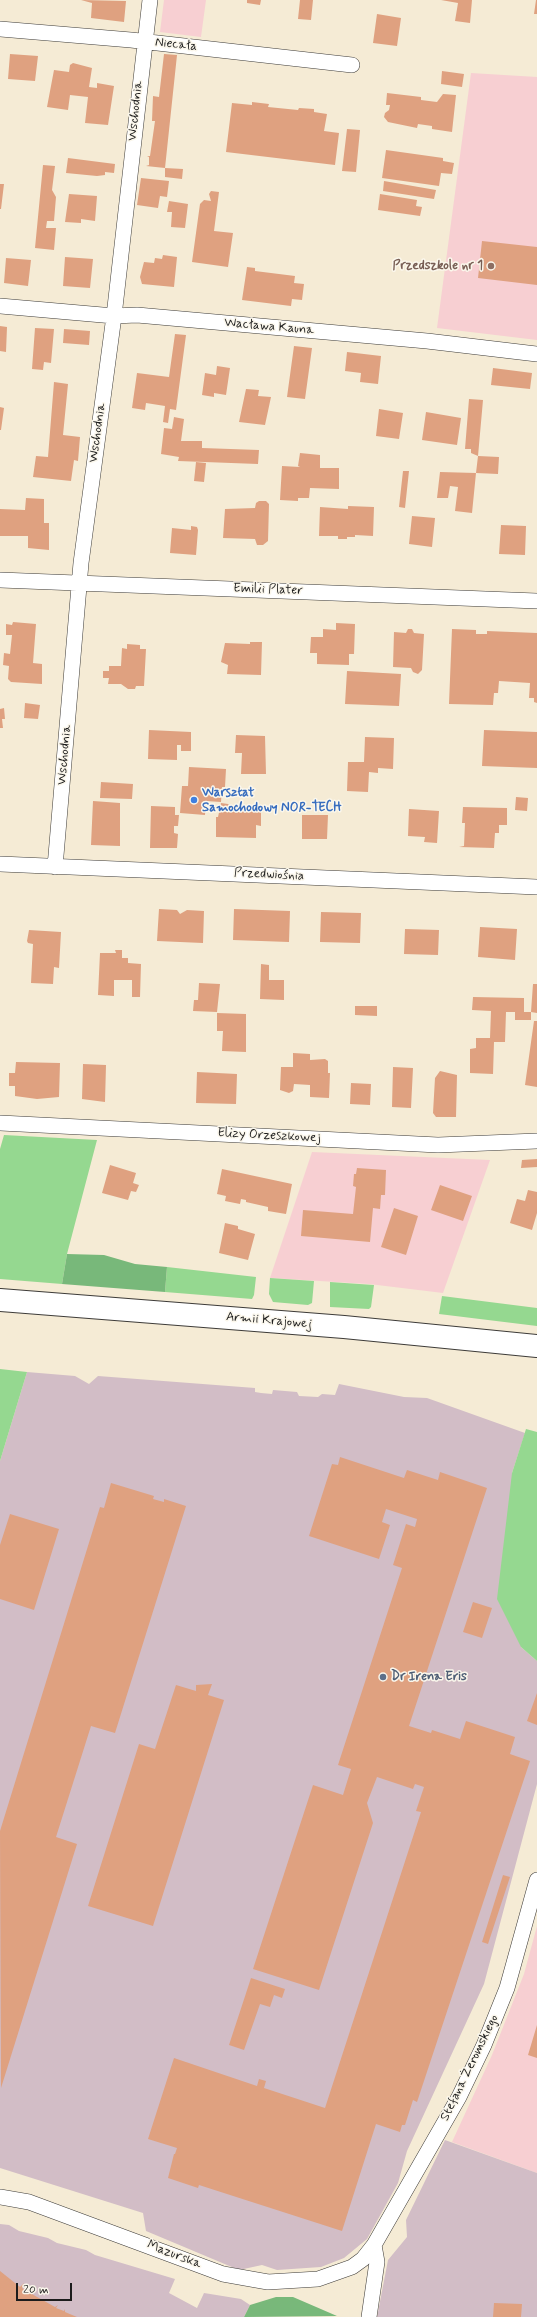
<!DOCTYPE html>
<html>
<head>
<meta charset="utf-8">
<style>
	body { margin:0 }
	#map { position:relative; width:537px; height:2317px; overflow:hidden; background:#f5ebd5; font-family:Mynerve,sans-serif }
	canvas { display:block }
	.scale { position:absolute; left:16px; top:2283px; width:56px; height:18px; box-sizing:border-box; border:2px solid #1c1c1c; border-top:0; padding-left:5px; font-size:12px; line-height:14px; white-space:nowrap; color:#1c1c1c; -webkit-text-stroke:3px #fbf7ec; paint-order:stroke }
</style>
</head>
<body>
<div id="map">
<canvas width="537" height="2317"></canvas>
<div class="scale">20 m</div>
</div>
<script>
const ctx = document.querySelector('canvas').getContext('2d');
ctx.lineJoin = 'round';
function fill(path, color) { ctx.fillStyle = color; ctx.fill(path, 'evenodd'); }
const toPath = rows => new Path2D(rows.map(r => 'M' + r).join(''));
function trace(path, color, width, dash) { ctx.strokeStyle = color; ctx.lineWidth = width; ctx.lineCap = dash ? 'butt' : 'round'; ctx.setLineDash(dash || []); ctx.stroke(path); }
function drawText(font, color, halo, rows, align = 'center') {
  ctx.font = font + ' Mynerve,sans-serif'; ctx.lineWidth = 3; ctx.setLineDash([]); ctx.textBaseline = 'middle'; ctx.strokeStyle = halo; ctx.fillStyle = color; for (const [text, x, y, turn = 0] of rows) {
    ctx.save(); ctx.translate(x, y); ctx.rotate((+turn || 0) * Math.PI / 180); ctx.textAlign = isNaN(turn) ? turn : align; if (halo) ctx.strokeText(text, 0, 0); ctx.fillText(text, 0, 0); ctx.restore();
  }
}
const built = toPath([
	[164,0,206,0,201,37,160,32],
	[471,73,537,77,537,340,437,328],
	[312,1152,490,1160,443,1293,369,1284,270,1278],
	[537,1926,537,2173,452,2142,492,2055,524,1974]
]);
const industrial = toPath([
	[27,1372,75,1376,89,1384,98,1376,255,1388,255,1392,261,1393,272,1394,273,1390,297,1392,299,1396,318,1397,322,1394,335,1395,339,1384,404,1397,427,1398,525,1433,512,1473,521,1647,537,1661,537,1784,484,1984,407,2151,398,2183,367,2239,344,2258,321,2267,277,2270,262,2265,239,2270,146,2231,143,2213,0,2168,0,1461],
	[445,2140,537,2173,537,2317,377,2317,388,2260,407,2237,406,2220],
	[0,2224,9,2225,19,2231,48,2238,57,2243,86,2250,95,2255,175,2279,169,2293,197,2308,204,2293,241,2299,250,2305,244,2317,0,2317]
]);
const green = toPath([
	[4,1135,97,1140,67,1254,62,1284,0,1279,0,1149],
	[167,1267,256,1277,254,1295,252,1299,165,1292],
	[270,1278,314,1281,312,1303,308,1305,273,1302,269,1294],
	[330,1282,374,1285,371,1307,369,1309,330,1307],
	[442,1296,537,1308,537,1326,439,1314],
	[0,1369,27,1372,0,1461],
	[526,1429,537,1432,537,1661,521,1647,497,1599,512,1473]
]);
const forest = toPath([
	[67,1254,104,1255,135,1264,167,1267,165,1292,62,1284],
	[276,2297,293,2297,337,2316,244,2317,250,2305]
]);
const building = toPath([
	[81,0,126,1,124,22,91,18,92,3],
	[247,0,261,0,260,5,247,3],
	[300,0,313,0,311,20,298,19],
	[441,0,472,0,470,23,455,21,458,3],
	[536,0,537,0,537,14,534,14],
	[377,14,401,18,397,46,373,43],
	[10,54,38,56,35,81,8,79],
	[164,54,177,55,165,168,146,166,149,165,149,157,147,156,150,156,155,121,152,121,153,96,159,97],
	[73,63,92,68,89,87,97,88,97,83,114,86,108,125,85,123,88,97,70,95,68,110,47,107,54,70,69,72,70,65],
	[442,71,464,74,462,87,441,84],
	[387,93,421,97,421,100,437,102,443,94,456,95,452,132,432,129,432,126,418,124,417,128,388,122,384,117,385,113,389,110,390,105,386,105],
	[252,102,269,104,268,107,298,110,299,108,314,109,314,112,327,114,324,131,339,133,335,165,226,152,232,103,252,105],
	[347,129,360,130,356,172,342,171],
	[386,150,443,158,443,161,454,163,452,174,441,173,439,186,382,178],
	[68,158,115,164,114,173,105,172,105,175,97,176,66,173],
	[43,165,55,166,52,190,56,197,54,221,47,221,46,228,56,228,54,250,35,248],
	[165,168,183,169,182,179,165,177],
	[141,178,169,181,167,197,160,196,158,208,137,205],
	[384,181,436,190,434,199,383,191],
	[0,184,4,184,1,209,0,209],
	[211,191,219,192,214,231,233,233,228,267,192,262,200,204,204,200,211,201,209,194],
	[69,194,97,196,95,221,81,219,81,223,65,222],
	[380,194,417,200,416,206,422,207,420,216,378,210],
	[169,201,188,204,185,228,171,227,172,212,167,212],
	[482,241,537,247,537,285,478,278],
	[163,255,177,257,174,287,142,284,140,277,144,262,154,263,155,258,162,259],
	[65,257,93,259,90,288,63,286],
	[6,258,31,260,28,286,4,283],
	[247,267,255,268,255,271,295,276,294,283,304,284,302,300,292,299,291,306,242,300],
	[0,326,7,327,6,352,0,351],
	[35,328,54,329,51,363,44,362,43,370,32,369],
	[64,329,90,331,89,345,63,343],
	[175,334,186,335,176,410,170,409,168,423,163,422,165,406,146,403,145,410,132,408,137,373,169,377],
	[294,346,312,348,305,399,287,397],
	[347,352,381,356,378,384,360,382,361,373,345,371],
	[217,366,230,368,226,395,214,393,214,397,202,395,205,373,216,375],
	[493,368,532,373,530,389,491,385],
	[54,382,68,384,63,435,80,437,78,461,74,460,71,481,33,477,36,456,48,457],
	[246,389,259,390,258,396,271,397,265,425,239,422],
	[469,399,483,400,478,456,471,453,471,449,465,449],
	[0,407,4,408,1,430,0,430],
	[379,409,403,413,399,439,376,436],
	[426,412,461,418,457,445,422,440],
	[174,417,184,419,181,441,202,441,202,448,259,450,258,464,178,461,179,457,161,454,164,428,172,429],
	[300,453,320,455,320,468,339,468,339,489,310,488,309,498,298,498,298,501,280,500,282,466,300,467,298,466],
	[478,456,499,457,498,474,476,473,472,513,455,511,458,487,450,486,448,498,437,498,440,472,476,473],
	[196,462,206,463,204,482,194,481],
	[403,471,409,471,405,508,399,507],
	[26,498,44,499,44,523,49,523,49,550,28,548,28,536,0,536,0,509,25,510],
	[259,501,266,501,269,504,268,541,263,545,257,545,255,539,223,538,225,509,255,508,256,503],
	[348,506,374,507,373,536,355,535,355,537,347,537,347,539,338,539,338,536,319,536,320,507,348,509],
	[412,516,435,518,432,547,409,544],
	[501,525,526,526,525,555,499,554],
	[191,526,197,527,198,530,196,555,170,553,172,528,191,530],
	[13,622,36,624,33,663,42,664,42,684,11,682,8,679,9,666,3,665,4,653,10,654,12,635,6,635,6,624,12,625],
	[336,623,355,624,354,654,349,654,349,665,317,664,317,653,310,653,311,637,323,637,323,629,336,630],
	[408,629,412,629,414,633,424,634,422,670,418,674,413,672,411,668,393,667,394,632,406,633],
	[452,629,476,630,476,634,487,634,487,631,537,633,537,703,534,702,534,698,529,698,530,683,499,681,498,693,494,693,493,705,449,704],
	[250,642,262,642,261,675,227,674,228,665,221,662,225,643,250,644],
	[127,644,140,645,140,649,146,649,144,686,136,686,135,689,128,689,121,684,108,684,109,678,103,678,103,671,109,671,109,666,121,666,122,648,127,649],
	[347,671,401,674,399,706,345,704],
	[25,703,40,705,38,719,24,718],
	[4,708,5,719,2,719,3,728,0,728,0,709],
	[149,730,191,732,191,751,181,751,181,745,177,745,177,760,148,759],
	[484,730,537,732,537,768,482,766],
	[236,735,265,736,266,774,241,774,242,753,235,753],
	[365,737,394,738,393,769,378,768,378,773,369,772,368,792,347,791,348,762,364,762],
	[189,767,226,769,225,787,222,787,221,802,206,801,205,815,180,813,182,786,188,786],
	[101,782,133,784,132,799,100,798],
	[516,797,528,798,527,811,515,810],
	[93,801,120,803,120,846,91,845],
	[221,803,228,804,234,809,261,810,261,826,256,825,256,838,216,837,216,817,218,817],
	[151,806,175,807,175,815,179,815,178,826,174,826,174,833,178,834,177,848,150,848],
	[463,807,507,808,507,825,499,825,499,833,495,833,494,848,459,847,464,846,465,823,462,823],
	[409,809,439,811,437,843,424,842,425,837,408,836],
	[302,815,328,815,327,839,302,839],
	[159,909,177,910,180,914,187,910,204,911,203,943,157,941],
	[234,909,290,911,289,942,233,940],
	[321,912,361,913,360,943,320,942],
	[480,927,517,929,515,960,478,957],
	[405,929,439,930,438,955,404,954],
	[29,930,61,932,59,968,54,967,53,984,31,983,33,944,28,943,27,941],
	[115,950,122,950,122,958,128,958,128,963,141,964,140,997,132,997,132,980,114,980,114,996,98,995,100,953,116,953],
	[261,964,269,965,269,980,284,980,284,1000,260,999],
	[199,983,220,984,217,1012,193,1011,194,1000,198,1000],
	[533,984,537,984,537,1013,531,1012],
	[473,997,524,998,524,1012,531,1012,531,1020,515,1020,515,1012,506,1012,505,1042,494,1042,493,1074,470,1073,470,1049,476,1048,476,1038,490,1038,491,1011,472,1010],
	[355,1006,377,1006,377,1016,355,1015],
	[217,1013,246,1014,246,1052,222,1051,223,1031,217,1031],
	[534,1021,537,1021,537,1087,525,1085],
	[293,1053,310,1054,310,1060,325,1059,328,1061,328,1073,330,1073,329,1098,310,1097,310,1085,294,1084,293,1091,289,1093,280,1090,281,1067,293,1067],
	[16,1062,60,1063,59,1097,37,1099,15,1096,15,1086,9,1086,9,1073,15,1073],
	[83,1064,106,1065,105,1102,82,1099],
	[393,1067,413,1068,411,1108,392,1107],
	[440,1071,457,1075,456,1117,436,1117,433,1113,435,1078],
	[197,1072,237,1074,236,1104,196,1103],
	[351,1083,371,1084,370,1105,350,1104],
	[537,1159,537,1167,521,1168,522,1160],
	[110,1165,136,1173,133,1183,139,1185,136,1192,131,1191,128,1200,102,1193],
	[357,1168,386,1170,385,1195,381,1195,380,1209,373,1208,370,1242,301,1236,303,1210,353,1214,356,1187,353,1186,354,1174,356,1174],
	[222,1169,292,1184,286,1214,268,1211,268,1207,246,1202,246,1200,241,1199,240,1204,225,1201,226,1196,217,1194],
	[440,1185,472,1196,463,1221,431,1210],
	[528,1190,537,1192,537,1213,532,1230,510,1223,517,1199,525,1201],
	[394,1208,418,1216,406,1255,381,1247],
	[225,1223,238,1226,238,1229,255,1234,248,1260,219,1253],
	[340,1457,404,1478,407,1470,438,1480,440,1472,487,1488,409,1726,431,1733,432,1730,460,1739,466,1721,515,1737,510,1754,530,1761,417,2102,413,2100,405,2125,402,2125,400,2132,376,2124,342,2231,199,2185,198,2188,168,2178,174,2154,175,2154,177,2148,148,2139,174,2058,257,2086,259,2079,266,2081,264,2088,325,2108,421,1812,416,1811,424,1787,415,1784,413,1789,377,1777,367,1803,373,1823,319,1990,253,1969,313,1785,343,1795,351,1769,338,1765,402,1568,393,1565,406,1524,415,1527,417,1519,386,1509,382,1522,390,1525,379,1559,309,1536,332,1464,338,1465],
	[111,1483,154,1496,153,1499,164,1502,164,1499,186,1506,115,1733,91,1726,56,1837,77,1844,1,2088,0,1831,100,1507,104,1508],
	[10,1514,59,1529,34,1610,0,1599,0,1545],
	[473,1602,492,1608,482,1638,463,1632],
	[212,1684,208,1695,224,1700,153,1926,88,1906,139,1744,155,1749,176,1685,196,1691,196,1685],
	[537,1693,537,1725,527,1721],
	[503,1875,510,1877,488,1944,482,1942],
	[251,1978,285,1989,282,1998,274,1995,270,2007,260,2004,244,2050,229,2045],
	[537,2025,537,2058,528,2055],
	[0,2271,20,2287,24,2283,22,2288,30,2293,55,2307,58,2305,56,2308,64,2311,65,2309,65,2312,77,2317,0,2317],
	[494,2303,522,2304,521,2317,493,2317]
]);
const street = toPath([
	[0,29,131,40,352,65],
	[0,306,114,316,137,315,427,341,537,354],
	[0,580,537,601],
	[0,864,537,887],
	[55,867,81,563,114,316,150,0],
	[0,1123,438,1145,537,1141],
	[0,2197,29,2202,223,2274,251,2279,268,2282,318,2279,352,2267,363,2259,374,2245,459,2097,484,2045,507,1988,537,1880],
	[369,2317,377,2262,374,2245]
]);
const primary = toPath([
	[0,1300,344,1327,537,1346]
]);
const markers = [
	[491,266,4,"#8d6e63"],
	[194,800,4,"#3f7fe0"],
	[383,1677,4,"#5c6f8a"]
];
const streetNames = [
	["Niecała",176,45,6],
	["Wschodnia",136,111,-84],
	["Wacława Kauna",269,327,5],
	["Wschodnia",98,433,-82],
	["Emilii Plater",268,590,2],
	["Wschodnia",65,755,-85],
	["Przedwiośnia",269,875,3],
	["Elizy Orzeszkowej",269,1136,3],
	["Armii Krajowej",269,1321,5],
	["Stefana Żeromskiego",470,2068,-64],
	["Mazurska",174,2255,21]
];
const educationNames = [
	["Przedszkole nr 1",483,266]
];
const shopNames = [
	["Warsztat",202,793],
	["Samochodowy NOR-TECH",202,808]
];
const serviceNames = [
	["Dr Irena Eris",391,1677]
];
fill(built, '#f7cfd2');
fill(industrial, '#d2bdc6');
fill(green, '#95d890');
fill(forest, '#78b87a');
fill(building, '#dfa180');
trace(street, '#3d3b38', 16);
trace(primary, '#3d3b38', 24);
trace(street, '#fff', 15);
trace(primary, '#fff', 22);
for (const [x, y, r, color] of markers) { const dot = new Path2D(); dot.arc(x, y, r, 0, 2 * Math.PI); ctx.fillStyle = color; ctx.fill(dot); trace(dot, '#fbf7ec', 1.5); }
drawText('13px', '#1c1c1c', '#fbf7ec', streetNames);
drawText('bold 13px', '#785e54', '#fbf7ec', educationNames, 'right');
drawText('bold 13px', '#366cbe', '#fbf7ec', shopNames, 'left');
drawText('bold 13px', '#4e5e75', '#fbf7ec', serviceNames, 'left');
</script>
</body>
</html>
